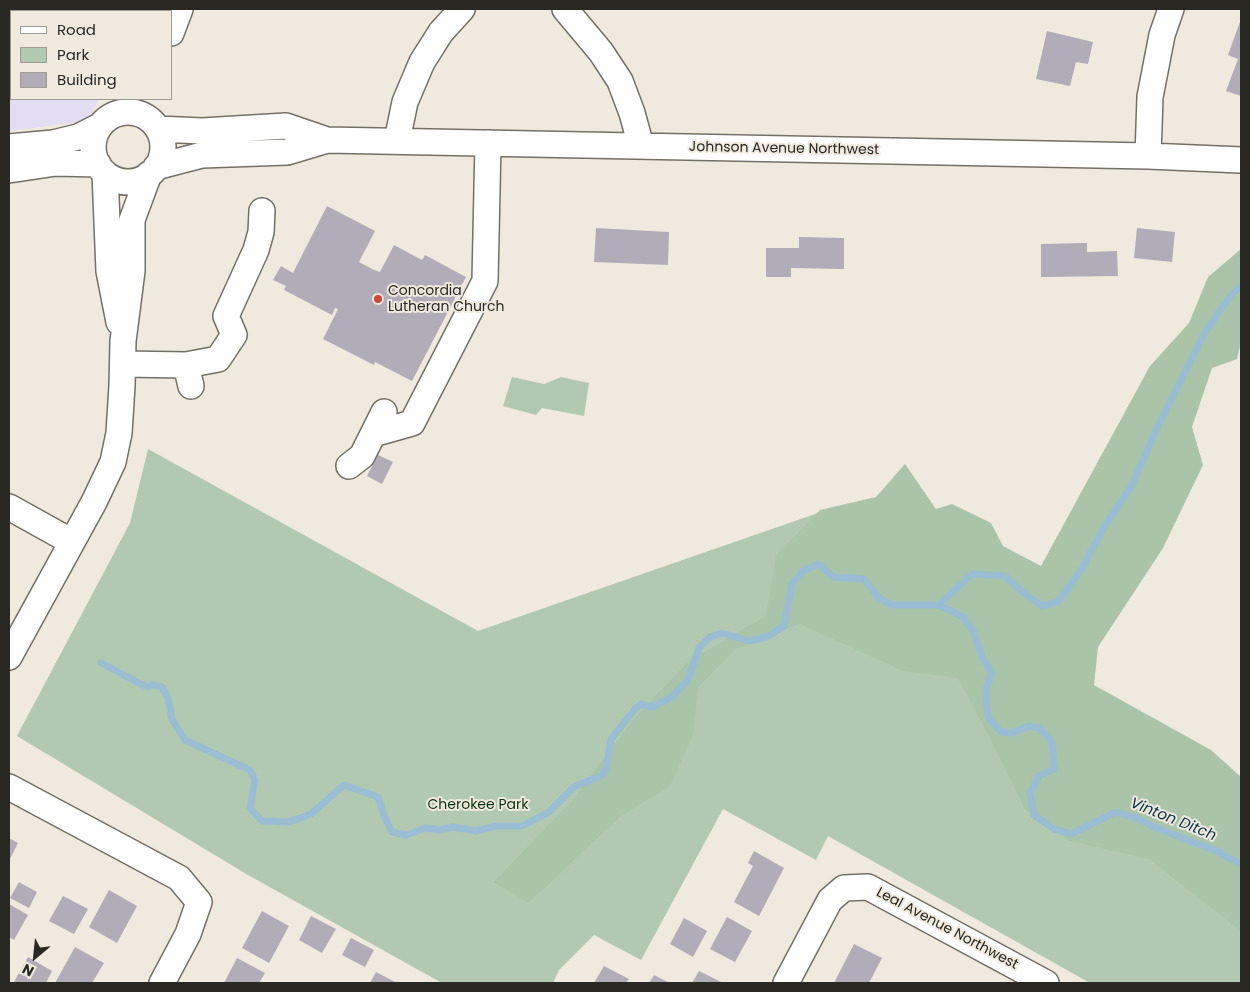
<!DOCTYPE html>
<html>
<head>
<meta charset="utf-8">
<style>
	body { margin:0 }
	#map { position:relative; width:1250px; height:992px; overflow:hidden; background:#efeadd; font-family:Poppins,sans-serif }
	canvas { display:block }
	.frame { position:absolute; inset:0; border:10px solid #2a2823; pointer-events:none }
	.legend { position:absolute; left:10px; top:10px; width:162px; height:90px; box-sizing:border-box; background:#efeadd; border:1px solid #a09c93; margin:0; padding:6px 9px; list-style:none; font-size:15px; color:#2a2823 }
	.legend li { display:flex; align-items:center; gap:10px; height:25px }
	.legend b { width:25px; border:1px solid #a09c93 }
	.north { position:absolute; left:10px; top:932px; width:50px; height:50px; -webkit-text-stroke:4px #efeadd; paint-order:stroke; rotate:208deg; font-size:14px; font-weight:700; line-height:20px; text-align:center; color:#2a2823 }
	.north::after { content:''; display:block; margin:auto; width:18px; height:22px; background:#2a2823; clip-path:polygon(50% 0,100% 100%,50% 72%,0 100%) }
</style>
</head>
<body>
<div id="map">
<canvas width="1250" height="992"></canvas>
<div class="frame"></div>
<ul class="legend">
<li><b style="height:6px;background:#fff"></b>Road</li>
<li><b style="height:14px;background:#b1c9b0"></b>Park</li>
<li><b style="height:14px;background:#b2acb9"></b>Building</li>
</ul>
<div class="north">N</div>
</div>
<script>
const ctx = document.querySelector('canvas').getContext('2d');
ctx.lineJoin = 'round';
function fill(path, color) { ctx.fillStyle = color; ctx.fill(path, 'evenodd'); }
const toPath = rows => new Path2D(rows.map(r => 'M' + r).join(''));
function trace(path, color, width, dash) { ctx.strokeStyle = color; ctx.lineWidth = width; ctx.lineCap = dash ? 'butt' : 'round'; ctx.setLineDash(dash || []); ctx.stroke(path); }
function drawText(font, color, halo, rows, align = 'center') {
  ctx.font = font + ' Poppins,sans-serif'; ctx.lineWidth = 4; ctx.setLineDash([]); ctx.textBaseline = 'middle'; ctx.strokeStyle = halo; ctx.fillStyle = color; for (const [text, x, y, turn = 0] of rows) {
    ctx.save(); ctx.translate(x, y); ctx.rotate((+turn || 0) * Math.PI / 180); ctx.textAlign = isNaN(turn) ? turn : align; if (halo) ctx.strokeText(text, 0, 0); ctx.fillText(text, 0, 0); ctx.restore();
  }
}
const education = toPath([
	[9,9,147,9,145,11,11,11,11,99,99,99,87,121,9,131]
]);
const green = toPath([
	[512,377,544,384,561,377,589,383,584,416,542,408,536,415,503,406],
	[148,449,478,631,818,513,996,645,1241,785,1241,983,1090,983,828,836,816,860,723,809,641,960,594,935,559,970,553,983,442,983,248,875,17,736,130,523]
]);
const forest = toPath([
	[1241,249,1241,342,1237,359,1212,368,1192,427,1203,465,1163,548,1098,647,1094,685,1211,750,1241,777,1241,931,1149,859,1070,841,1025,809,989,736,958,678,903,671,800,624,735,649,698,687,693,735,670,786,621,816,528,903,494,882,571,802,631,722,690,660,766,616,776,555,820,510,876,497,905,464,936,509,952,504,991,523,1003,546,1041,566,1150,366,1189,323,1208,277]
]);
const stream = toPath([
	[939,605,972,574,1005,576,1021,591,1042,606,1058,602,1081,570,1104,527,1132,485,1156,430,1205,332,1232,294,1241,286],
	[101,663,147,687,153,685,162,687,168,698,172,719,185,740,250,770,255,780,250,808,262,821,289,822,311,814,344,785,378,797,384,816,392,832,406,835,426,828,440,830,453,827,476,831,496,826,522,826,549,812,574,787,602,775,606,769,611,739,635,709,641,704,652,707,672,697,688,680,699,648,710,637,722,633,749,641,767,637,784,626,792,584,803,571,819,564,833,577,864,579,880,599,892,605,939,605,963,617,973,630,982,657,992,674,987,686,986,700,989,719,1001,732,1012,733,1029,726,1039,728,1048,737,1052,744,1054,769,1039,776,1030,793,1034,815,1054,829,1071,834,1116,812,1139,819,1154,827,1219,852,1228,858,1241,863]
]);
const building = toPath([
	[1241,19,1241,96,1226,91,1238,59,1228,55],
	[1047,31,1093,42,1088,64,1076,62,1070,86,1036,79],
	[327,206,375,231,359,262,374,270,380,272,394,245,422,260,425,255,466,277,412,381,375,362,374,365,323,339,338,309,335,308,332,315,284,290,286,286,273,280,281,266,293,273],
	[596,228,669,232,668,265,594,262],
	[1137,228,1175,232,1172,262,1134,258],
	[799,237,844,238,844,269,791,268,791,277,766,277,766,248,799,248],
	[1087,243,1087,252,1117,251,1118,276,1041,277,1041,244],
	[378,455,393,462,382,484,367,476],
	[9,838,18,843,9,861],
	[754,851,784,868,759,916,734,902,753,866,748,863],
	[19,882,37,892,29,908,10,898],
	[109,890,137,906,117,943,89,927],
	[63,896,88,909,74,934,49,921],
	[9,904,28,915,14,940,9,937],
	[262,911,289,926,269,963,242,948],
	[311,916,336,929,322,953,299,940],
	[727,917,752,931,735,962,710,949],
	[684,918,707,931,693,957,670,944],
	[351,938,374,950,365,967,342,955],
	[854,944,882,958,869,983,834,983],
	[75,947,104,963,92,983,55,983],
	[28,957,52,971,46,983,14,982],
	[237,958,265,973,259,983,224,983],
	[604,966,629,979,626,983,594,983],
	[699,971,723,983,692,983],
	[376,972,397,983,370,983],
	[654,975,670,983,649,983]
]);
const minor = toPath([
	[565,9,601,52,620,81,632,113,641,146],
	[158,11,160,9],
	[171,33,180,9],
	'93 147a35 35 0 1 1 70 0a35 35 0 1 1-70 0Z',
	[158,129,202,131,286,126,327,140,1148,156,1241,160],
	[397,141,405,102,422,62,441,32,462,9],
	[9,147,53,143,78,137,100,126],
	[1148,156,1150,97,1162,35,1171,9],
	[156,167,202,155,287,152,327,140],
	[9,170,56,163,98,164],
	[105,173,109,271,119,322],
	[123,364,186,365,191,386],
	[186,365,218,359,234,335,226,316,256,250,261,232,262,211],
	[373,434,412,423,485,281,488,143],
	[349,466,362,456,384,412],
	[9,507,72,542],
	[9,657,94,502,113,462,119,433,122,386,123,341,132,271,132,220,149,174],
	[9,787,179,878,199,902,188,934,162,983],
	[786,983,830,900,844,888,868,887,1046,983]
]);
const markers = [
	[378,299,5,"#d2443a"]
];
const streetNames = [
	["Johnson Avenue Northwest",784,149,1],
	["Leal Avenue Northwest",947,929,28]
];
const poiNames = [
	["Concordia",388,291],
	["Lutheran Church",388,307]
];
const parkNames = [
	["Cherokee Park",478,805]
];
const waterNames = [
	["Vinton Ditch",1173,820,22]
];
fill(education, '#e2ddf3');
fill(green, '#b1c9b0');
fill(forest, '#a9c4a9');
trace(stream, '#9bbdd3', 7);
fill(building, '#b2acb9');
trace(minor, '#757065', 28);
trace(minor, '#fff', 25);
for (const [x, y, r, color] of markers) { const dot = new Path2D(); dot.arc(x, y, r, 0, 2 * Math.PI); ctx.fillStyle = color; ctx.fill(dot); trace(dot, '#efeadd', 2); }
drawText('14px', '#2a2823', '#efeadd', streetNames);
drawText('14px', '#2a2823', '#efeadd', poiNames, 'left');
drawText('14px', '#08330e', '#efeadd', parkNames);
drawText('italic 15px', '#07344b', '#efeadd', waterNames);
</script>
</body>
</html>
